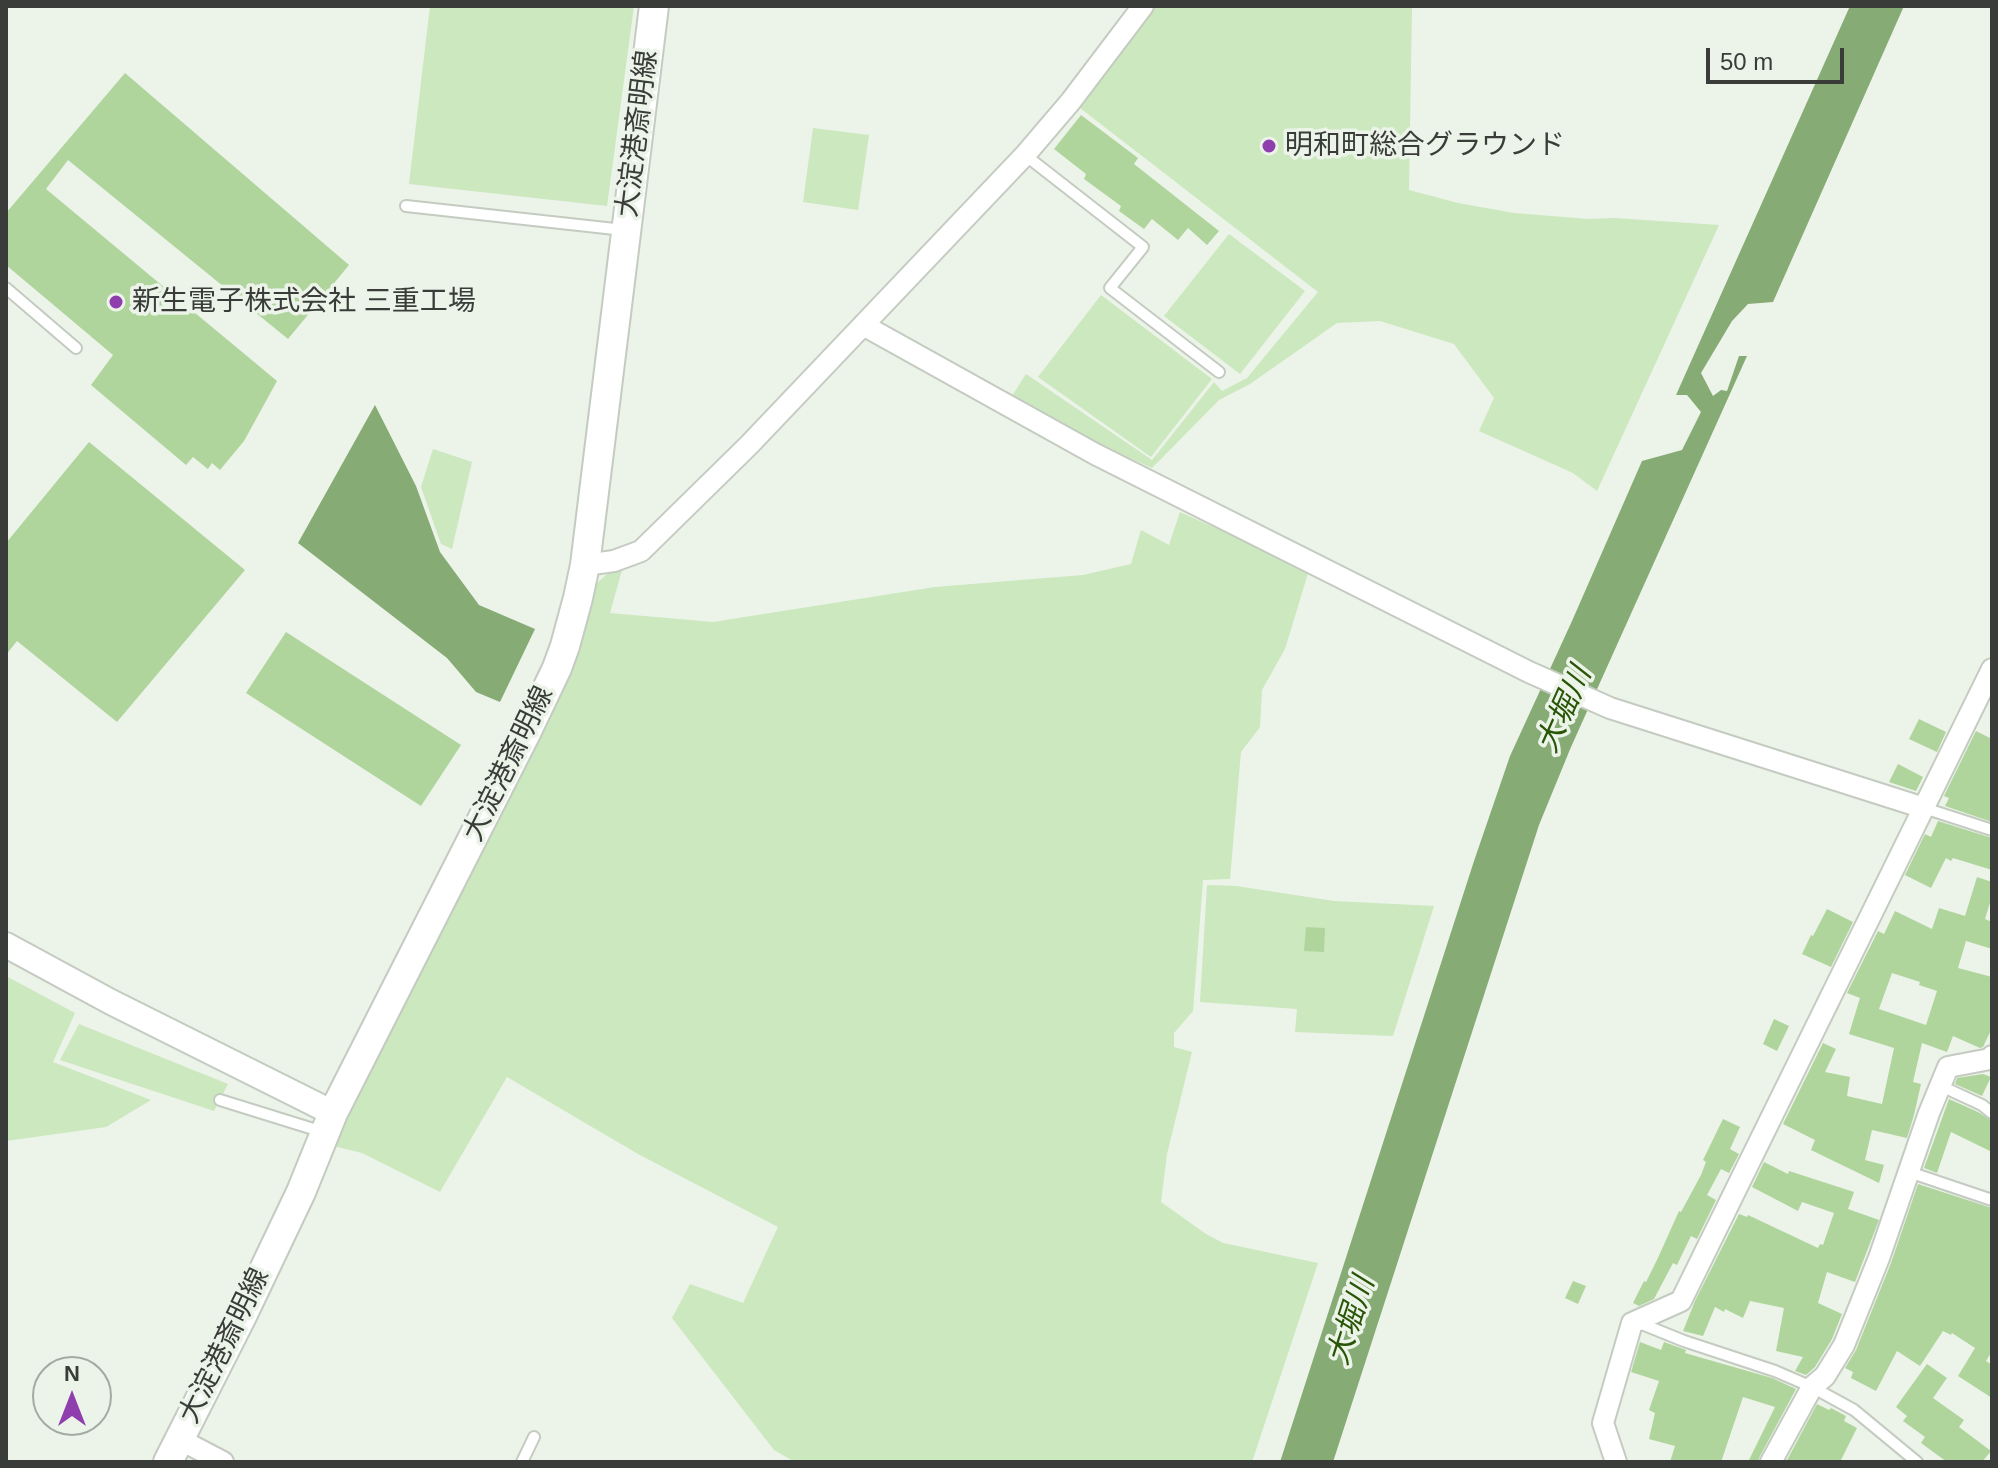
<!DOCTYPE html>
<html>
<head>
<meta charset="utf-8">
<style>
	body { margin:0 }
	#map { position:relative; width:1998px; height:1468px; overflow:hidden; background:#ecf3e9; font-family:Helvetica,sans-serif }
	canvas { display:block }
	.frame { position:absolute; inset:0; border:8px solid #393c38; pointer-events:none }
	.north { position:absolute; left:32px; top:1356px; width:80px; height:80px; box-sizing:border-box; background:#ecf3e9; border:2px solid #a4aaa2; border-radius:50%; rotate:0deg; font-size:22px; font-weight:700; line-height:32px; text-align:center; color:#393c38 }
	.north::after { content:''; display:block; margin:auto; width:28px; height:36px; background:#8f3ead; clip-path:polygon(50% 0,100% 100%,50% 72%,0 100%) }
	.scale { position:absolute; left:1706px; top:48px; width:138px; height:36px; box-sizing:border-box; border:4px solid #393c38; border-top:0; padding-left:10px; font-size:24px; line-height:28px; white-space:nowrap; color:#393c38; -webkit-text-stroke:6px #ecf3e9; paint-order:stroke }
</style>
</head>
<body>
<div id="map">
<canvas width="1998" height="1468"></canvas>
<div class="frame"></div>
<div class="north">N</div>
<div class="scale">50 m</div>
</div>
<script>
const ctx = document.querySelector('canvas').getContext('2d');
ctx.lineJoin = 'round';
function fill(path, color) { ctx.fillStyle = color; ctx.fill(path, 'evenodd'); }
const toPath = rows => new Path2D(rows.map(r => 'M' + r).join(''));
function trace(path, color, width, dash) { ctx.strokeStyle = color; ctx.lineWidth = width; ctx.lineCap = dash ? 'butt' : 'round'; ctx.setLineDash(dash || []); ctx.stroke(path); }
function drawText(font, color, halo, rows, align = 'center') {
  ctx.font = font + ' Helvetica,"Noto Sans JP",sans-serif'; ctx.lineWidth = 7; ctx.setLineDash([]); ctx.textBaseline = 'middle'; ctx.strokeStyle = halo; ctx.fillStyle = color; for (const [text, x, y, turn = 0] of rows) {
    ctx.save(); ctx.translate(x, y); ctx.rotate((+turn || 0) * Math.PI / 180); ctx.textAlign = isNaN(turn) ? turn : align; if (halo) ctx.strokeText(text, 0, 0); ctx.fillText(text, 0, 0); ctx.restore();
  }
}
const green = toPath([
	[430,6,634,6,607,206,409,184],
	[1144,6,1412,6,1409,190,1458,203,1514,213,1589,219,1614,218,1719,225,1597,491,1573,473,1479,431,1494,398,1454,344,1380,321,1337,323,1250,384,1219,400,1152,468,1096,443,1012,396,1026,374,1152,460,1214,382,1222,391,1247,378,1318,292,1071,101],
	[813,128,869,135,858,210,803,202],
	[1229,234,1305,291,1240,374,1164,316],
	[1101,295,1212,379,1151,457,1038,377],
	[433,449,472,462,452,549,441,544,421,487],
	[1180,512,1309,570,1285,649,1262,690,1260,727,1241,752,1230,879,1203,880,1193,1011,1174,1033,1174,1047,1192,1052,1167,1154,1161,1202,1206,1234,1223,1243,1318,1263,1252,1462,795,1462,774,1450,672,1318,690,1284,743,1303,778,1227,638,1154,507,1077,440,1192,362,1153,334,1146,451,906,514,783,581,643,595,585,607,574,622,570,610,613,713,622,935,587,1083,575,1131,564,1141,530,1169,545],
	[1207,885,1236,886,1334,901,1434,906,1393,1036,1295,1032,1297,1009,1200,1002],
	[6,976,75,1013,53,1062,151,1100,106,1127,6,1141],
	[79,1024,228,1084,214,1111,60,1060]
]);
const water = toPath([
	[1850,6,1904,6,1773,302,1748,304,1732,321,1701,373,1713,396,1721,390,1727,391,1739,356,1747,356,1571,747,1539,825,1333,1462,1280,1462,1474,861,1510,756,1572,621,1642,461,1682,450,1701,412,1687,395,1676,395],
	[375,405,416,486,440,552,479,605,535,629,500,702,476,692,447,658,298,543]
]);
const building = toPath([
	[125,73,349,265,288,339,68,160,46,189,277,381,244,441,220,470,212,463,208,469,193,457,186,465,91,385,113,355,6,265,6,213],
	[1081,115,1138,158,1134,164,1219,231,1207,245,1188,228,1178,240,1152,219,1144,229,1119,211,1121,206,1084,179,1086,174,1054,149],
	[89,442,245,570,117,722,17,641,6,655,6,543],
	[286,632,461,745,421,806,246,693],
	[1919,719,1946,732,1937,752,1909,739],
	[1976,731,1992,739,1992,822,1945,806,1949,798,1944,796],
	[1898,764,1923,777,1916,791,1889,782],
	[1938,821,1992,838,1992,870,1953,858,1951,861,1946,858,1931,888,1905,875,1925,834,1931,837],
	[1977,877,1992,882,1992,896,1985,919,1992,922,1992,949,1966,941,1958,968,1992,977,1992,1028,1983,1047,1980,1048,1953,1036,1947,1052,1922,1043,1913,1082,1921,1084,1914,1115,1907,1138,1872,1130,1865,1160,1884,1165,1879,1183,1811,1150,1815,1140,1783,1124,1823,1043,1836,1049,1825,1072,1850,1077,1847,1096,1882,1104,1894,1048,1849,1034,1860,998,1847,993,1878,931,1884,934,1895,911,1932,929,1939,908,1965,916],
	[1892,973,1920,982,1919,985,1937,991,1926,1025,1879,1009],
	[1827,909,1853,922,1831,967,1802,954,1811,935,1813,936],
	[1306,927,1325,928,1324,952,1304,951],
	[1774,1019,1789,1026,1777,1051,1763,1044],
	[1983,1074,1991,1077,1982,1096,1955,1084,1957,1078],
	[1949,1099,1978,1112,1992,1121,1992,1152,1951,1132,1937,1173,1924,1168],
	[1723,1119,1740,1127,1730,1149,1739,1154,1729,1173,1721,1169,1707,1195,1716,1200,1697,1239,1691,1236,1677,1265,1673,1263,1654,1299,1639,1306,1633,1303,1644,1281,1646,1282,1657,1260,1679,1211,1681,1212,1701,1175,1706,1162,1703,1160],
	[1764,1162,1788,1174,1789,1171,1854,1192,1848,1209,1879,1220,1855,1282,1827,1272,1818,1303,1842,1314,1832,1339,1815,1367,1806,1375,1795,1371,1803,1357,1776,1351,1784,1308,1750,1301,1743,1318,1725,1309,1724,1312,1715,1307,1703,1336,1683,1331,1695,1301,1739,1214,1747,1217,1748,1215,1818,1248,1820,1244,1823,1245,1834,1213,1802,1202,1798,1211,1752,1187],
	[1918,1184,1992,1208,1992,1351,1986,1361,1992,1365,1992,1398,1958,1376,1975,1348,1952,1333,1951,1335,1943,1331,1920,1366,1897,1351,1876,1391,1851,1378,1853,1372,1845,1368,1856,1350,1891,1263],
	[1573,1281,1586,1286,1578,1304,1565,1298],
	[1640,1342,1661,1350,1664,1342,1686,1350,1685,1353,1772,1378,1796,1389,1760,1456,1758,1462,1748,1462,1775,1407,1743,1397,1721,1462,1670,1462,1675,1446,1649,1439,1655,1413,1649,1410,1659,1381,1631,1372],
	[1927,1364,1947,1378,1933,1398,1964,1420,1959,1427,1991,1451,1982,1462,1947,1462,1921,1443,1925,1437,1903,1421,1907,1416,1896,1407],
	[1817,1404,1829,1410,1831,1408,1846,1416,1844,1421,1857,1428,1840,1462,1786,1462]
]);
const service = toPath([
	[1025,155,1143,247,1110,288,1219,372],
	[406,206,624,230],
	[6,288,76,348],
	[1924,808,1992,830],
	[1941,1086,1982,1105,1992,1113],
	[220,1100,323,1132],
	[1909,1172,1992,1200],
	[1637,1322,1684,1341,1775,1371,1812,1387,1854,1410,1917,1462],
	[522,1462,534,1437]
]);
const minor = toPath([
	[863,325,1095,454,1529,672,1610,708,1924,808],
	[585,565,614,561,641,551,749,445,1025,155,1071,101,1143,6],
	[179,1439,223,1462],
	[1616,1462,1603,1423,1632,1323,1681,1301,1992,669],
	[1771,1462,1812,1387,1825,1376,1844,1345,1879,1258,1929,1113,1948,1067,1990,1059,1992,1056]
]);
const tertiary = toPath([
	[6,945,111,1002,333,1113]
]);
const secondary = toPath([
	[168,1462,241,1318,301,1192,333,1113,526,733,557,668,565,646,578,598,585,565,654,6]
]);
const markers = [
	[1269,146,8,"#8f3ead"],
	[116,302,8,"#8f3ead"]
];
const streetNames = [
	["大淀港斎明線",638,134,-83],
	["大淀港斎明線",509,764,-64],
	["大淀港斎明線",225,1346,-64]
];
const poiNames = [
	["明和町総合グラウンド",1285,146],
	["新生電子株式会社 三重工場",132,302]
];
const waterNames = [
	["大堀川",1565,710,-66],
	["大堀川",1352,1321,-72]
];
fill(green, '#cbe8be');
fill(water, '#87ab75');
fill(building, '#afd59d');
trace(service, '#c4cbc1', 14);
trace(minor, '#c4cbc1', 24);
trace(tertiary, '#c4cbc1', 28);
trace(secondary, '#c4cbc1', 32);
trace(service, '#fff', 10);
trace(minor, '#fff', 20);
trace(tertiary, '#fff', 24);
trace(secondary, '#fff', 28);
for (const [x, y, r, color] of markers) { const dot = new Path2D(); dot.arc(x, y, r, 0, 2 * Math.PI); ctx.fillStyle = color; ctx.fill(dot); trace(dot, '#ecf3e9', 3); }
drawText('28px', '#393c38', '#ecf3e9', streetNames);
drawText('28px', '#393c38', '#ecf3e9', poiNames, 'left');
drawText('italic 30px', '#295606', '#ecf3e9', waterNames);
</script>
</body>
</html>
